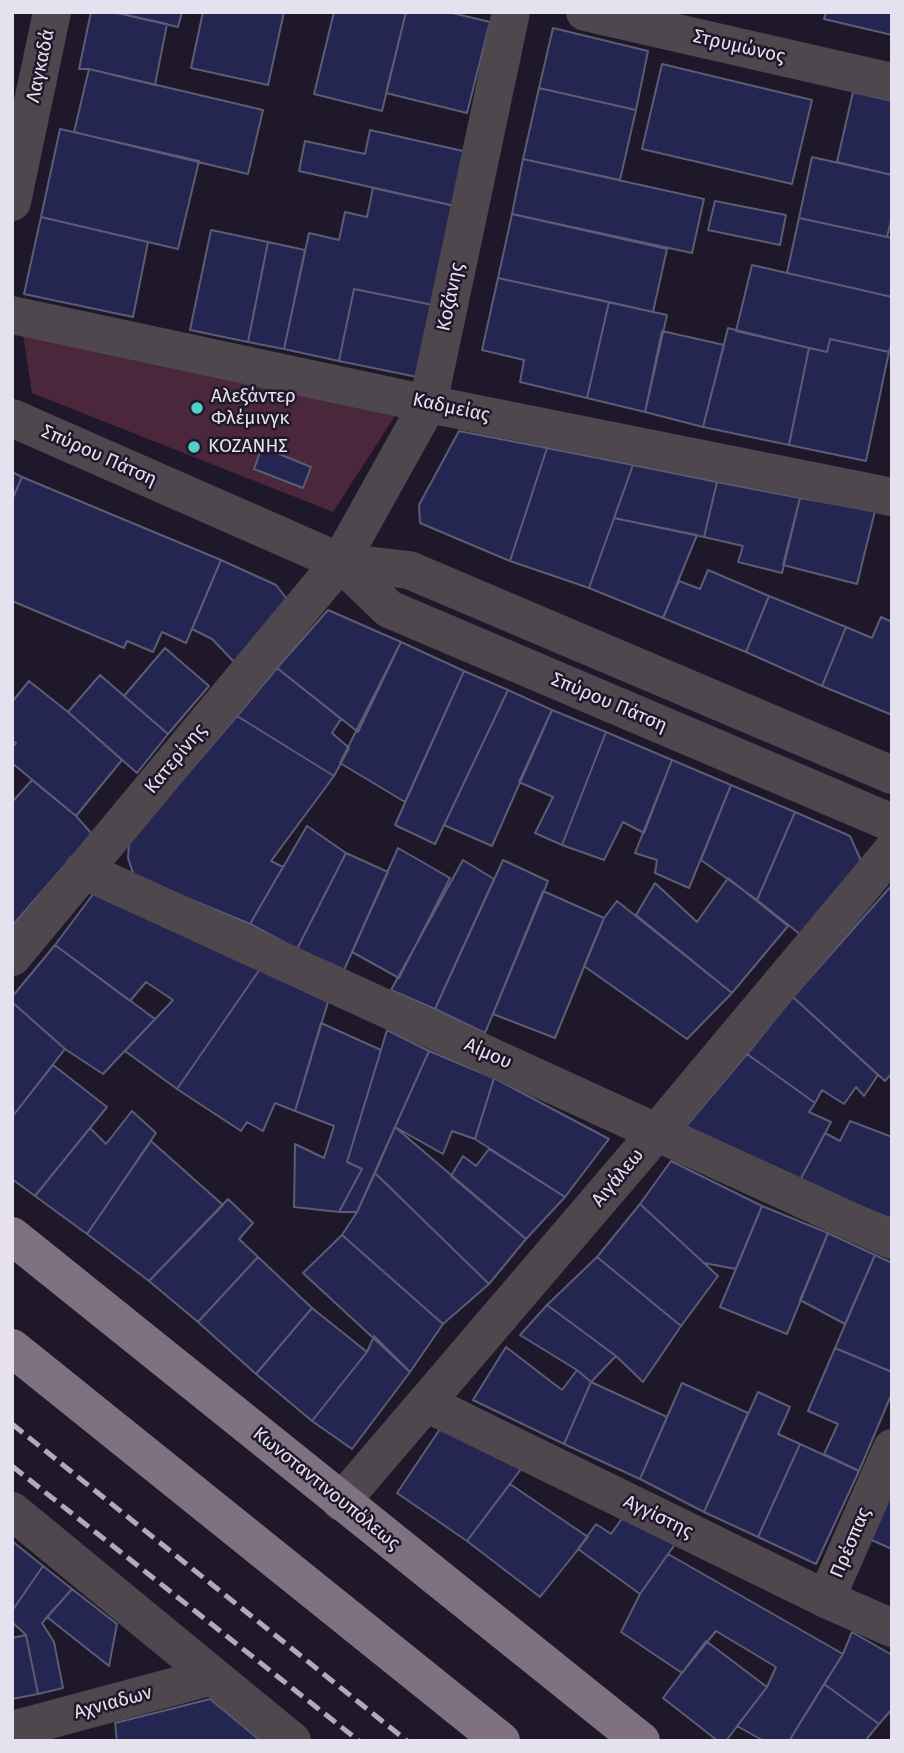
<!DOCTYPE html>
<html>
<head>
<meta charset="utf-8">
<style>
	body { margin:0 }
	#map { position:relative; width:904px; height:1753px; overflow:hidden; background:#1f182a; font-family:"Fira Sans",sans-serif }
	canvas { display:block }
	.frame { position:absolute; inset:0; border:14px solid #e6e1ee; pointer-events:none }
</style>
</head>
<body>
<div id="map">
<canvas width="904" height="1753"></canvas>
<div class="frame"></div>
</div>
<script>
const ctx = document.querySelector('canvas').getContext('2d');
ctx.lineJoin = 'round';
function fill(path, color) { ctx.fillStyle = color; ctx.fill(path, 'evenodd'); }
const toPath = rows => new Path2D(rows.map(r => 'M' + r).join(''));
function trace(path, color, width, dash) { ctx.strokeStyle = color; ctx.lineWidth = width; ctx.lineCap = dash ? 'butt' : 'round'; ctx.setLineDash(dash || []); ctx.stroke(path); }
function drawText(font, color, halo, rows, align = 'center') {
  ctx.font = font + ' "Fira Sans",sans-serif'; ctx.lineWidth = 5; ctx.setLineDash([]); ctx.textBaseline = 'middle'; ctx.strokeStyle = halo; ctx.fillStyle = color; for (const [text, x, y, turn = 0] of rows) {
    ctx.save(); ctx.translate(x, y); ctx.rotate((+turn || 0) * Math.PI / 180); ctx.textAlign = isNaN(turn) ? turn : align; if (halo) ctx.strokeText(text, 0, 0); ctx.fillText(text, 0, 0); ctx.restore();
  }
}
const green = toPath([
	[23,334,395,416,333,512,32,393]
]);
const building = toPath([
	[91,12,113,12,167,24,155,85,89,69,79,69,91,12],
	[113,12,182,12,178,27,113,12],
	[203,12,284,12,268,85,191,68,203,12],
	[334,12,406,12,382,111,314,94,334,12],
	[406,12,448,12,490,22,467,113,386,93,406,12],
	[826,12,892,12,892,35,824,19,826,12],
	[553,28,648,51,636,110,539,88,553,28],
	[662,64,812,100,792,184,642,149,662,64],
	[89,69,263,110,248,174,74,132,89,69],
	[539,88,636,110,620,180,523,159,539,88],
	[853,92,892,101,892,175,837,162,853,92],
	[60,129,199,161,178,249,41,217,60,129],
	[370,130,476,154,464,208,299,171,305,141,365,154,370,130],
	[812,157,892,175,892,217,887,237,799,218,812,157],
	[523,159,704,199,692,253,512,214,523,159],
	[373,188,464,208,443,307,354,289,339,361,284,349,309,233,339,240,345,212,367,217,373,188],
	[715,201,786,215,780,245,708,230,715,201],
	[512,214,667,249,653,312,498,278,512,214],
	[41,217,148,242,133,317,24,294,41,217],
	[799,218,892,238,892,297,787,273,799,218],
	[211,230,268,242,248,342,190,330,211,230],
	[268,242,305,250,284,349,248,342,268,242],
	[752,265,892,297,892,342,889,352,830,339,827,352,736,331,752,265],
	[498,278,609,302,587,398,520,382,524,360,482,350,498,278],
	[354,289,443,307,427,379,339,361,354,289],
	[609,302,667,315,645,412,587,398,609,302],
	[728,328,809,348,789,445,703,427,728,328],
	[662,331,724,345,703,427,645,412,662,331],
	[830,339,889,352,866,461,789,445,809,348,827,352,830,339],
	[459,431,547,448,510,561,420,523,419,505,459,431],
	[262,447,311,467,303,488,254,469,262,447],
	[547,448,633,465,589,588,510,561,547,448],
	[633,465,717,482,704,537,614,518,633,465],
	[12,472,22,477,12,500,12,472],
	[22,477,221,560,186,643,162,632,153,652,127,641,124,648,12,601,12,500,22,477],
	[717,482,800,498,782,573,738,562,743,546,704,537,717,482],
	[800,498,875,511,857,584,783,565,800,498],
	[614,518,697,535,663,618,589,588,614,518],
	[221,560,276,585,290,603,237,665,212,639,192,629,221,560],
	[708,570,769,596,746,652,663,618,679,581,700,589,708,570],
	[769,596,846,627,822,686,746,652,769,596],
	[328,610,401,642,358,732,277,668,328,610],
	[881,617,892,622,892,715,822,686,846,627,872,638,881,617],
	[401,642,464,671,405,802,340,763,401,642],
	[165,648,209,686,168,734,124,696,165,648],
	[277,668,341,719,332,733,349,748,334,776,237,716,277,668],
	[464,671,508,690,435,844,395,825,464,671],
	[100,675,168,734,137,773,68,712,100,675],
	[29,681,68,712,122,760,76,816,12,763,12,748,16,743,12,740,12,702,29,681],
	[508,690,552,710,492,846,444,825,508,690],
	[552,710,606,732,562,845,535,833,553,797,519,782,552,710],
	[237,716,334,776,271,861,283,867,250,924,134,876,128,858,129,842,237,716],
	[606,732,672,760,644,833,623,822,604,860,562,845,606,732],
	[672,760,731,785,689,888,655,873,657,860,635,853,672,760],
	[32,780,76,816,92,834,12,926,12,802,32,780],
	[731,785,795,812,757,900,701,860,731,785],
	[795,812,850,836,863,865,806,939,757,900,795,812],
	[307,826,346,853,297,949,250,924,307,826],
	[398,848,450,878,399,978,352,952,398,848],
	[346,853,388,872,344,970,297,949,346,853],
	[463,860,494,879,435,1009,391,990,463,860],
	[503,860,548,881,485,1033,435,1009,503,860],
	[728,878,788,926,732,993,636,915,655,883,697,922,728,878],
	[892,885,892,1073,885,1081,793,997,892,885],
	[97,889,260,969,177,1089,125,1051,173,1000,146,982,130,1001,55,945,97,889],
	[543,891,604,918,555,1038,493,1014,543,891],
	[617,901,732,993,687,1039,584,966,604,918,617,901],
	[55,945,155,1019,103,1074,65,1049,12,1002,12,997,55,945],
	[260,969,328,1002,295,1111,275,1103,263,1131,247,1122,241,1131,177,1089,260,969],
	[793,997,878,1075,864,1096,856,1087,844,1104,822,1090,815,1103,747,1054,793,997],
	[12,1002,65,1049,12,1117,12,1002],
	[321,1023,381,1050,347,1162,362,1169,339,1212,294,1207,295,1144,324,1158,334,1126,295,1111,321,1023],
	[387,1030,429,1051,357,1212,339,1212,362,1169,347,1162,387,1030],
	[429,1051,494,1078,475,1139,452,1131,443,1154,395,1127,429,1051],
	[747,1054,815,1103,809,1112,831,1122,799,1182,682,1131,747,1054],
	[53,1065,107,1107,35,1196,12,1179,12,1117,53,1065],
	[494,1078,609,1139,565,1197,475,1139,494,1078],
	[132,1111,156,1133,87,1234,35,1196,90,1128,106,1144,132,1111],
	[850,1121,892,1137,892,1219,799,1182,825,1133,840,1141,850,1121],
	[395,1127,526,1239,489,1284,375,1173,395,1127],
	[151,1141,223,1205,149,1281,87,1234,151,1141],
	[489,1149,565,1197,526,1239,451,1176,463,1156,476,1166,489,1149],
	[671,1161,762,1206,736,1269,704,1263,640,1204,671,1161],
	[375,1173,489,1284,443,1324,342,1235,357,1212,375,1173],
	[228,1199,253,1223,239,1239,258,1257,198,1322,149,1281,228,1199],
	[640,1204,718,1276,681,1326,597,1257,640,1204],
	[762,1206,828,1233,787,1334,720,1307,762,1206],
	[828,1233,875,1255,845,1324,800,1300,828,1233],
	[342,1235,443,1324,410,1372,303,1273,342,1235],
	[875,1255,892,1263,892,1372,835,1348,875,1255],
	[258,1257,312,1308,256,1374,198,1322,258,1257],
	[597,1257,681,1326,643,1382,616,1356,547,1305,597,1257],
	[547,1305,616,1356,591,1382,577,1370,520,1335,547,1305],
	[312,1308,367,1352,312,1421,256,1374,312,1308],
	[374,1336,410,1372,352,1449,312,1421,367,1352,374,1336],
	[506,1347,562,1390,577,1370,591,1382,564,1444,473,1400,506,1347],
	[835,1348,892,1372,892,1393,859,1471,824,1454,838,1424,808,1411,835,1348],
	[591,1382,667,1417,640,1479,564,1444,591,1382],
	[682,1383,748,1413,704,1512,640,1479,682,1383],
	[758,1392,790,1407,778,1434,800,1444,758,1537,704,1512,758,1392],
	[444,1423,524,1465,467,1541,397,1493,444,1423],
	[800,1444,859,1471,816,1564,758,1537,800,1444],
	[510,1484,588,1537,540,1597,467,1541,510,1484],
	[892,1484,892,1549,867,1538,892,1484],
	[626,1513,678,1540,640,1594,578,1549,596,1524,611,1534,626,1513],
	[12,1541,43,1566,12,1611,12,1541],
	[668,1554,843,1654,789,1741,764,1741,737,1726,767,1687,776,1667,716,1631,682,1673,621,1632,640,1594,668,1554],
	[43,1566,72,1589,42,1623,54,1642,63,1688,38,1694,26,1635,12,1622,12,1611,43,1566],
	[72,1589,117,1624,109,1666,47,1617,72,1589],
	[852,1632,892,1655,892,1709,879,1724,824,1684,843,1654,852,1632],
	[26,1635,38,1694,12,1699,12,1638,26,1635],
	[706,1641,767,1687,726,1741,718,1741,663,1698,706,1641],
	[824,1684,879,1724,865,1741,789,1741,824,1684],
	[210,1699,261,1741,117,1741,115,1723,210,1699]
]);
const minor = toPath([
	[585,12,892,82],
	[12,202,52,12],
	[12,315,428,404,892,497],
	[12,418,340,562,409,570,892,775],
	[340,562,389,609,892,823],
	[83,870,892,1240],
	[12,957,340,562,428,404,511,12],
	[426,1403,826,1599,892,1628],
	[341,1502,657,1132,892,851],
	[12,1511,292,1741],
	[826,1599,892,1448],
	[12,1730,213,1676]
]);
const major = toPath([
	[12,1236,641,1741],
	[12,1348,501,1741]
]);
const rail = toPath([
	[12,1424,407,1741],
	[12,1466,359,1741]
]);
const markers = [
	[197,408,7,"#55cec5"],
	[194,447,7,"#55cec5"]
];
const streetNames = [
	["Στρυμώνος",739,47,13],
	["Λαγκαδά",41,66,-78],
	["Κοζάνης",451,297,-78],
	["Καδμείας",451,408,12],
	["Σπύρου Πάτση",99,456,24],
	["Σπύρου Πάτση",609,703,23],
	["Κατερίνης",176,759,-50],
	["Αίμου",488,1054,24],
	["Αιγάλεω",618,1178,-50],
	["Κωνσταντινουπόλεως",326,1489,39],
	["Αγγίστης",658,1517,26],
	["Πρέσπας",851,1543,-67],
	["Αχνιαδων",113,1703,-15]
];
const poiNames = [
	["Αλεξάντερ",211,397],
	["Φλέμινγκ",211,419],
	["ΚΟΖΑΝΗΣ",208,447]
];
fill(green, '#4b273b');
fill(building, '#242551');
trace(building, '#5a5d73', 2);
trace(minor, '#4e474e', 38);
trace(major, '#807181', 38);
trace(rail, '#b0abb9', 5, [14, 7]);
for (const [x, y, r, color] of markers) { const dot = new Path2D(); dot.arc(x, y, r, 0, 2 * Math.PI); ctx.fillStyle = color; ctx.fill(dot); trace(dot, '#1f182a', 2.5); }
drawText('19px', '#e6e1ee', '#1f182a', streetNames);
drawText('19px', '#e6e1ee', '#1f182a', poiNames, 'left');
</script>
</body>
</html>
